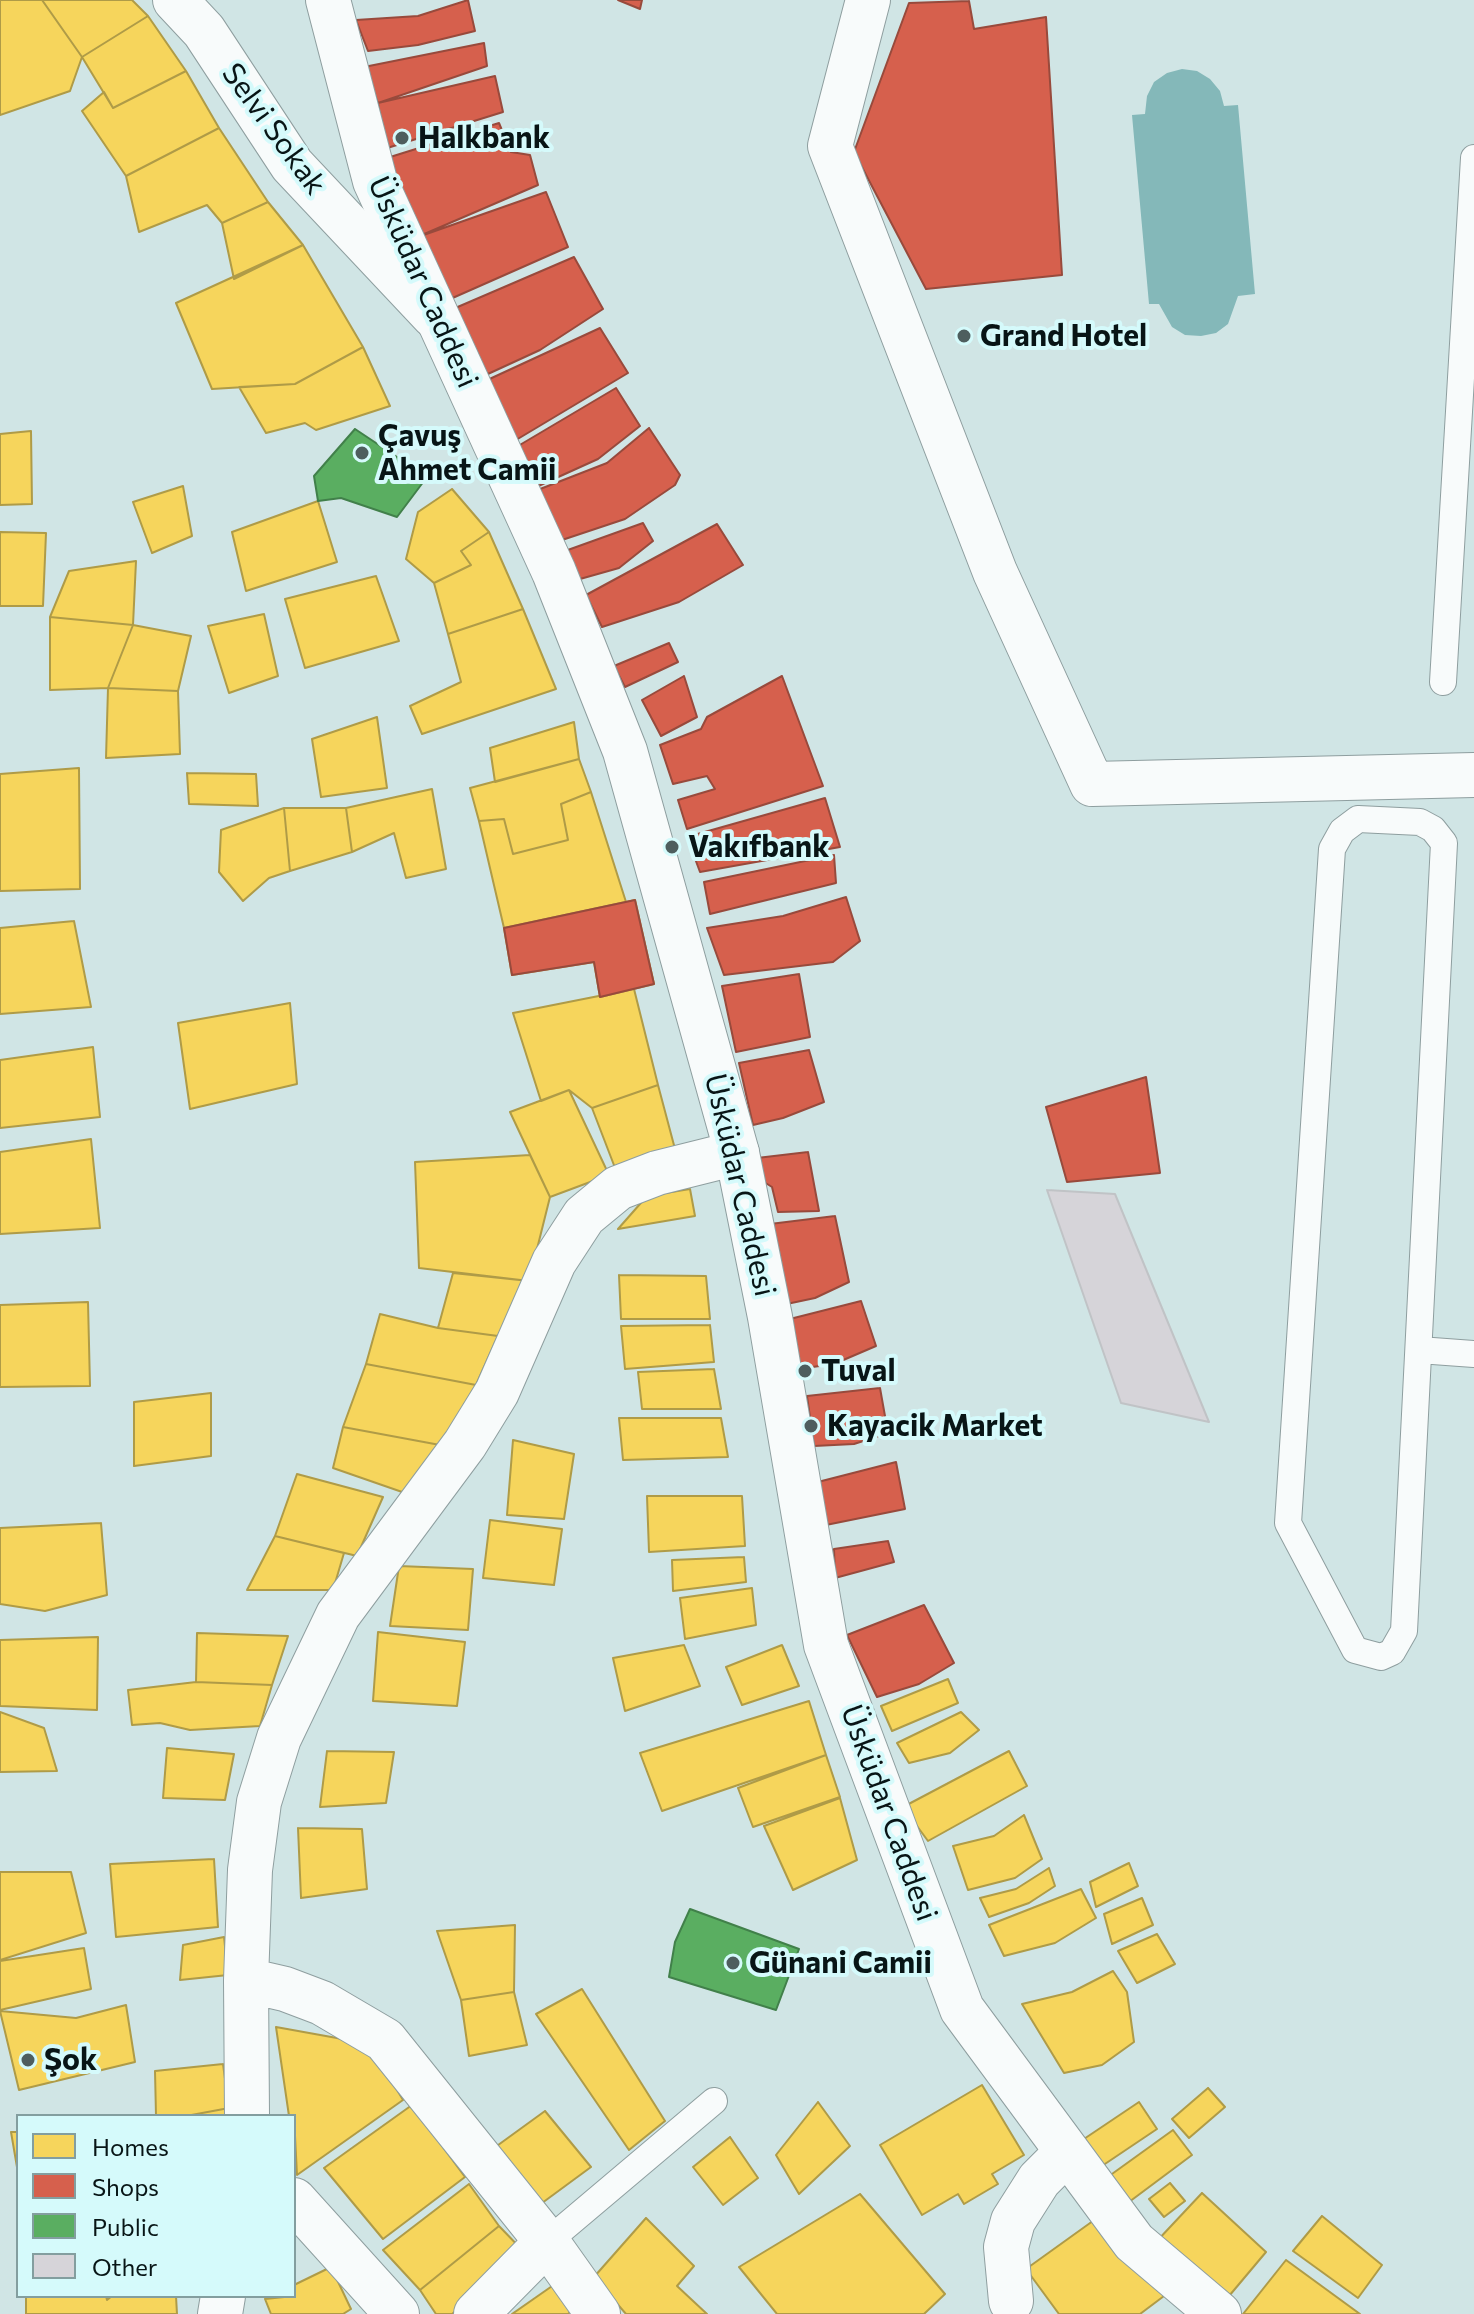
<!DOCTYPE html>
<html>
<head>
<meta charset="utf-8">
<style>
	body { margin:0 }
	#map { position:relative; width:1474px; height:2314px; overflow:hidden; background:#d0e5e5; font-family:Commissioner,sans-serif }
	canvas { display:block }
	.legend { position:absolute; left:16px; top:2114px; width:280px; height:184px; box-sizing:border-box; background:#d5fafb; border:2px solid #839e9f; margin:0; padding:10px 14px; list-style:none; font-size:24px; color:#081516 }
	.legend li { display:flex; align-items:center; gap:16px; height:40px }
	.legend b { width:40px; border:2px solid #839e9f }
</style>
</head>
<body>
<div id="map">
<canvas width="1474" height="2314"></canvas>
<ul class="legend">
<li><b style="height:22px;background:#f6d55c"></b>Homes</li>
<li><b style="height:22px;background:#d6604d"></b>Shops</li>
<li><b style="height:22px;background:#5aae61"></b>Public</li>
<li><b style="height:22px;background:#d6d4d9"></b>Other</li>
</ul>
</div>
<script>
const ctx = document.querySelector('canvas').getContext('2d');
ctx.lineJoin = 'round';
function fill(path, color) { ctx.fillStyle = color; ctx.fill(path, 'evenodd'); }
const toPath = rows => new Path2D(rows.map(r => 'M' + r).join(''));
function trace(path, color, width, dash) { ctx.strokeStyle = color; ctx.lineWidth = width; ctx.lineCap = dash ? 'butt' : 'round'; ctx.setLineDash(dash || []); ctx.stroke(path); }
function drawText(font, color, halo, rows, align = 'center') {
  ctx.font = font + ' Commissioner,sans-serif'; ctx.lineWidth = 8; ctx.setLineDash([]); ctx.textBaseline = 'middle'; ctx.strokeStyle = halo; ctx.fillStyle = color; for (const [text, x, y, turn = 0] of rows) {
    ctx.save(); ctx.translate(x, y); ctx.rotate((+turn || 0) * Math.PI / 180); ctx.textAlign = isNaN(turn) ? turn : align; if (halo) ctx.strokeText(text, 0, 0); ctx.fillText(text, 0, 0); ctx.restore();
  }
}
const water = toPath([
	[1182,69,1197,71,1210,79,1220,91,1224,106,1238,105,1255,294,1238,296,1228,324,1216,333,1201,336,1185,335,1172,327,1159,304,1149,304,1132,115,1145,114,1147,96,1154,82,1167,73]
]);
const homes = toPath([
	[0,0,42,0,82,57,70,91,0,115,0,0],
	[42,0,132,0,148,16,82,57,42,0],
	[148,16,186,71,113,108,82,57,148,16],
	[186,71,219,128,126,176,82,111,104,92,113,108,186,71],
	[219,128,268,202,222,223,207,205,139,232,126,176,219,128],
	[268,202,303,245,234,279,222,223,268,202],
	[303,245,363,347,295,384,212,389,176,303,303,245],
	[363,347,390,406,316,430,305,423,266,433,239,387,295,384,363,347],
	[31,431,32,504,0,505,0,434,31,431],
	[183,486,192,536,152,553,133,502,183,486],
	[452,489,489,532,461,551,471,565,434,583,406,559,418,512,452,489],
	[318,501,337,562,246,591,232,532,318,501],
	[0,532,46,533,43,606,0,606,0,532],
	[489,532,523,609,448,634,434,583,471,565,461,551,489,532],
	[136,561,133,625,50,617,69,571,136,561],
	[376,576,399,641,305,668,285,599,376,576],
	[523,609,556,689,422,734,410,706,461,682,448,634,523,609],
	[264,614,278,676,229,693,208,626,264,614],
	[50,617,133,625,108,688,50,690,50,617],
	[133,625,191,636,178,691,108,688,133,625],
	[108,688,178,691,180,754,106,758,108,688],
	[377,717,387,788,321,797,312,739,377,717],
	[574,722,579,759,495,782,490,748,574,722],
	[579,759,591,792,561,804,568,840,513,854,504,819,479,821,470,788,579,759],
	[79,768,80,889,0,891,0,774,79,768],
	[187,773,256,774,258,806,189,804,187,773],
	[432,789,446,869,406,878,394,833,352,852,346,808,432,789],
	[591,792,626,902,504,928,479,821,504,819,513,854,568,840,561,804,591,792],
	[284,808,290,871,269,878,243,901,219,872,221,830,284,808],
	[284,808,346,808,352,852,290,871,284,808],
	[635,900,654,984,600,997,594,962,512,975,504,928,635,900],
	[74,921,91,1007,0,1014,0,928,74,921],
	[634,989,658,1085,592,1108,569,1090,541,1101,513,1013,634,989],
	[290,1003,297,1084,190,1109,178,1023,290,1003],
	[93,1047,100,1117,0,1128,0,1060,93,1047],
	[658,1085,675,1149,617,1173,592,1108,658,1085],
	[569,1090,609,1175,550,1197,510,1112,569,1090],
	[91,1139,100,1228,0,1234,0,1152,91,1139],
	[530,1155,550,1197,529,1281,419,1268,415,1162,530,1155],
	[690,1189,695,1216,618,1229,647,1196,690,1189],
	[453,1273,529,1281,498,1336,438,1328,453,1273],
	[619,1275,706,1276,710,1319,621,1319,619,1275],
	[88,1302,90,1386,0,1387,0,1305,88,1302],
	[380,1314,438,1328,498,1336,476,1385,366,1364,380,1314],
	[710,1325,714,1362,625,1369,621,1326,710,1325],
	[366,1364,476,1385,440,1445,343,1427,366,1364],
	[714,1369,721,1409,642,1409,638,1372,714,1369],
	[211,1393,211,1456,134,1466,134,1402,211,1393],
	[619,1418,721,1418,728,1457,623,1460,619,1418],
	[343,1427,440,1445,405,1493,333,1468,343,1427],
	[513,1440,574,1454,564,1519,507,1515,513,1440],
	[297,1474,383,1497,357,1556,275,1536,297,1474],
	[647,1496,742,1496,745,1546,649,1552,647,1496],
	[490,1520,562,1529,554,1585,483,1578,490,1520],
	[101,1523,107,1595,45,1611,0,1604,0,1528,101,1523],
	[275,1536,344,1553,333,1590,247,1590,275,1536],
	[744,1557,746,1582,673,1591,672,1560,744,1557],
	[399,1566,473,1569,468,1630,390,1626,399,1566],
	[752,1588,756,1625,685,1639,680,1598,752,1588],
	[378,1632,465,1642,457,1706,373,1701,378,1632],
	[197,1633,288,1636,272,1685,196,1682,197,1633],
	[98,1637,97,1710,0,1706,0,1640,98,1637],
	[684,1645,700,1686,625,1711,613,1658,684,1645],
	[782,1645,799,1686,742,1705,726,1667,782,1645],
	[948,1679,958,1703,892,1731,881,1706,948,1679],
	[196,1682,272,1685,260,1726,190,1730,160,1723,132,1725,128,1690,196,1682],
	[809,1701,826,1755,662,1811,640,1753,809,1701],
	[0,1712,44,1728,57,1771,0,1772,0,1712],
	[961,1712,979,1730,950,1753,909,1763,897,1743,961,1712],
	[167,1748,234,1754,225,1800,163,1798,167,1748],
	[327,1751,394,1752,386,1803,320,1807,327,1751],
	[1009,1751,1027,1786,928,1841,903,1807,1009,1751],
	[826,1755,840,1797,753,1827,738,1788,826,1755],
	[840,1798,857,1860,793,1890,764,1826,840,1798],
	[1024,1815,1042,1859,1015,1878,968,1890,953,1846,994,1836,1024,1815],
	[298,1828,362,1829,367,1889,301,1898,298,1828],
	[214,1859,218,1927,116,1937,110,1864,214,1859],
	[1129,1863,1138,1886,1096,1907,1090,1882,1129,1863],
	[1049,1868,1055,1886,1029,1903,989,1917,980,1898,1016,1889,1049,1868],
	[0,1872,71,1872,86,1933,0,1960,0,1872],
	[1081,1889,1096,1918,1055,1943,1004,1956,989,1925,1081,1889],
	[1142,1898,1153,1925,1112,1944,1104,1914,1142,1898],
	[515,1925,514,1992,461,2000,437,1931,515,1925],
	[1157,1934,1175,1964,1137,1983,1118,1951,1157,1934],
	[224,1937,228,1975,180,1980,183,1945,224,1937],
	[84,1948,91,1989,0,2010,0,1961,84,1948],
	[1113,1971,1127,1992,1134,2042,1102,2065,1064,2073,1022,2004,1072,1992,1113,1971],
	[582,1989,665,2121,629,2150,536,2014,582,1989],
	[514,1992,527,2045,469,2056,461,2000,514,1992],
	[126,2005,135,2062,19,2090,0,2011,76,2018,126,2005],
	[276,2027,370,2044,403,2100,297,2175,294,2116,289,2116,276,2027],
	[223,2064,229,2108,186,2116,156,2116,155,2071,223,2064],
	[982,2085,1024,2155,992,2174,998,2184,964,2204,958,2194,922,2215,880,2145,982,2085],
	[1208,2088,1225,2107,1189,2138,1172,2119,1208,2088],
	[818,2102,850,2146,799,2194,776,2155,818,2102],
	[1139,2102,1157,2129,1090,2174,1072,2147,1139,2102],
	[412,2105,465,2177,383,2239,324,2168,412,2105],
	[229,2108,228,2116,186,2116,229,2108],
	[545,2111,591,2167,538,2206,494,2148,545,2111],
	[1173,2130,1192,2155,1125,2205,1105,2179,1173,2130],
	[11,2132,18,2132,18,2173,11,2132],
	[730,2137,758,2178,723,2205,693,2167,730,2137],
	[1170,2183,1185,2201,1164,2217,1149,2199,1170,2183],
	[469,2184,499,2226,420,2290,383,2250,469,2184],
	[1202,2193,1266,2252,1224,2302,1156,2242,1202,2193],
	[860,2194,945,2294,924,2314,777,2314,739,2267,860,2194],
	[1104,2213,1164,2296,1140,2314,1059,2314,1026,2269,1104,2213],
	[1322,2216,1382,2265,1358,2298,1293,2251,1322,2216],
	[646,2218,694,2266,677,2286,707,2314,626,2314,594,2277,646,2218],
	[499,2226,526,2254,452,2314,436,2314,420,2290,499,2226],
	[1286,2260,1360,2314,1243,2314,1286,2260],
	[331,2267,351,2309,343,2314,271,2314,265,2299,294,2296,294,2285,331,2267],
	[555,2284,575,2308,568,2314,512,2314,555,2284],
	[26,2296,106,2296,107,2300,112,2296,176,2296,177,2314,26,2314,26,2296]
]);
const shops = toPath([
	[468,0,475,31,418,45,368,51,356,20,418,16,468,0],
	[618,0,642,0,640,9,618,0],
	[969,1,974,29,1046,17,1062,275,926,289,854,152,909,3,969,1],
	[484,43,487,66,378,103,364,67,484,43],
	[495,76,503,112,384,149,378,103,495,76],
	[499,123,511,152,530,155,538,185,415,238,387,158,499,123],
	[546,192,568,247,448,300,415,238,546,192],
	[574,257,603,309,540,350,477,379,446,312,574,257],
	[600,328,628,373,511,443,483,382,600,328],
	[616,388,640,426,598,459,534,488,513,449,616,388],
	[649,428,680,475,675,485,625,519,562,540,535,491,607,463,649,428],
	[643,523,653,541,619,568,580,579,565,551,643,523],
	[717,524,743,565,679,602,602,627,586,595,717,524],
	[669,643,678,662,625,687,614,666,669,643],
	[684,676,697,717,661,736,642,700,684,676],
	[782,676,823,786,687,829,678,800,715,789,707,776,673,784,660,745,701,729,707,717,782,676],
	[825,798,840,847,700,872,687,837,825,798],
	[834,855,836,883,710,914,704,882,834,855],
	[846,897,860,941,833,962,724,975,707,928,783,916,846,897],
	[635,900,654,984,600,997,594,962,512,975,504,928,635,900],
	[799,974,810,1037,736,1052,722,986,799,974],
	[809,1050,824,1102,783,1118,753,1125,739,1063,809,1050],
	[1146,1077,1160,1173,1067,1182,1046,1107,1146,1077],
	[808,1152,819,1211,778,1212,772,1187,764,1182,757,1158,808,1152],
	[835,1216,849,1282,815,1298,782,1305,770,1224,835,1216],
	[861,1301,876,1346,834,1364,798,1369,782,1321,861,1301],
	[880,1388,888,1433,854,1444,814,1446,807,1396,880,1388],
	[896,1462,905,1509,816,1527,810,1484,896,1462],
	[888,1541,894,1562,835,1578,834,1549,888,1541],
	[924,1605,954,1663,919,1684,877,1697,847,1635,924,1605]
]);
const public = toPath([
	[355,429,427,477,397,517,341,498,318,501,314,476,355,429],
	[690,1909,799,1949,776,2010,669,1977,675,1942,690,1909]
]);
const building = toPath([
	[1047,1190,1115,1194,1209,1422,1121,1403,1047,1190]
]);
const service = toPath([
	[1443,682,1474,158],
	[1358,819,1420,822,1433,829,1444,843,1404,1631,1392,1652,1381,1657,1355,1650,1288,1523,1332,849,1342,831,1358,819],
	[1419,1350,1474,1354],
	[547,2242,714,2101]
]);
const minor = toPath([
	[175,0,204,31,292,165,434,316],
	[868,0,830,146,995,572,1092,784,1474,775],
	[246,1980,285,1989,322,2003,385,2040,547,2242,598,2314],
	[247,2116,246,1980,250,1870,259,1802,279,1738,338,1615,465,1444,497,1392,554,1262,584,1216,618,1188,657,1173,737,1153],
	[294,2200,397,2314],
	[1011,2301,1006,2247,1013,2221,1039,2180,1067,2152],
	[220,2314,223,2296],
	[476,2314,547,2242]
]);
const secondary = toPath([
	[328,0,375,181,554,572,625,751,737,1153,770,1317,826,1645,962,2009,1134,2242,1219,2314]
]);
const markers = [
	[402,138,8,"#4e5e5e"],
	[964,336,8,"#4e5e5e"],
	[362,453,8,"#4e5e5e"],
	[672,847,8,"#4e5e5e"],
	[805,1371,8,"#4e5e5e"],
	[811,1426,8,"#4e5e5e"],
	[733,1963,8,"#4e5e5e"],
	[28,2060,8,"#4e5e5e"]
];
const streetNames = [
	["Selvi Sokak",274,129,54],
	["Üsküdar Caddesi",423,282,66],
	["Üsküdar Caddesi",740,1185,77],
	["Üsküdar Caddesi",889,1813,70]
];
const poiNames = [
	["Halkbank",418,138],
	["Grand Hotel",980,336],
	["Çavuş",378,436],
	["Ahmet Camii",378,470],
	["Vakıfbank",688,847],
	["Tuval",821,1371],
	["Kayacik Market",827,1426],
	["Günani Camii",749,1963],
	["Şok",44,2060]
];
fill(water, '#84b8b9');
fill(homes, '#f6d55c');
trace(homes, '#af9b47', 2);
fill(shops, '#d6604d');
trace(shops, '#984a3c', 2);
fill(public, '#5aae61');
trace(public, '#41804a', 2);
fill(building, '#d6d4d9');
trace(building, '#c0c3c6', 2);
trace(service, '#8e9e9f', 28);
trace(minor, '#8e9e9f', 46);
trace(secondary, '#8e9e9f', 46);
trace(service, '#f8fbfb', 26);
trace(minor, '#f8fbfb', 44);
trace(secondary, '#f8fbfb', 44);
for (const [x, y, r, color] of markers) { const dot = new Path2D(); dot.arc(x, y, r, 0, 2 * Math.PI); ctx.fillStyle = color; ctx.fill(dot); trace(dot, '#d5fafb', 3); }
drawText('30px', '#081516', '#d5fafb', streetNames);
drawText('bold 30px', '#081516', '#d5fafb', poiNames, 'left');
</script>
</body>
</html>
